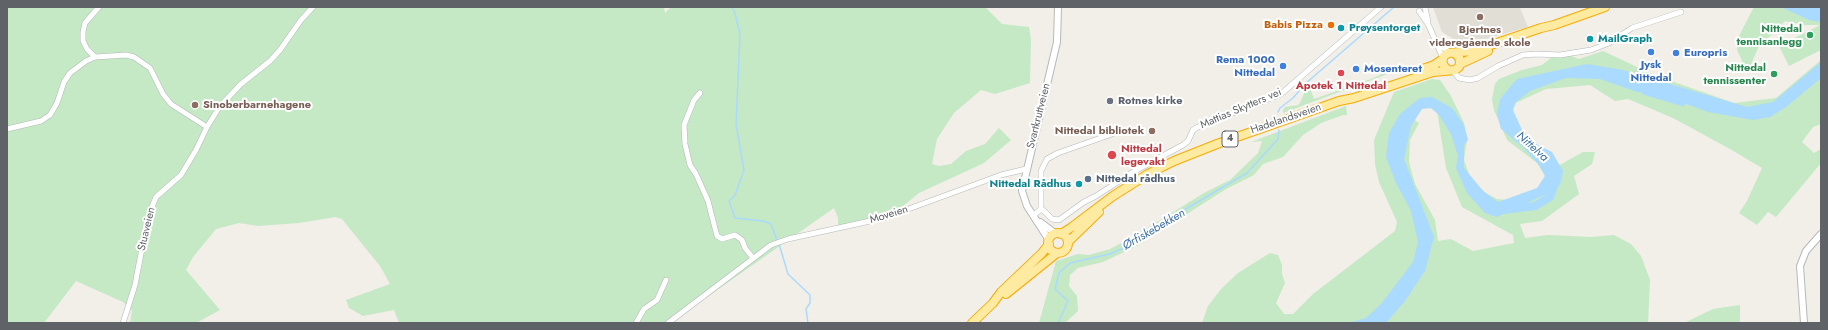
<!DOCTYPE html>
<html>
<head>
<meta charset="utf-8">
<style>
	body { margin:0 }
	#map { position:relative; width:1828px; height:330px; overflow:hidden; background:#f1efe8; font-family:Jost,sans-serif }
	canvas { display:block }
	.frame { position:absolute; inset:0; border:8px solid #5f6368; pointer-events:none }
</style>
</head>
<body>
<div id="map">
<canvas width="1828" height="330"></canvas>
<div class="frame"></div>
</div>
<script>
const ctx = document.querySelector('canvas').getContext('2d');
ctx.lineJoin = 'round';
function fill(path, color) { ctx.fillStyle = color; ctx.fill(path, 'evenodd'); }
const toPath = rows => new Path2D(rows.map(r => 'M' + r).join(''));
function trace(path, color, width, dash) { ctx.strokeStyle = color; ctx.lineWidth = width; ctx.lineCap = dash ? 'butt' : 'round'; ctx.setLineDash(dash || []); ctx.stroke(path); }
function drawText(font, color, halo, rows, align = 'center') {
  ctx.font = font + ' Jost,sans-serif'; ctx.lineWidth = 4; ctx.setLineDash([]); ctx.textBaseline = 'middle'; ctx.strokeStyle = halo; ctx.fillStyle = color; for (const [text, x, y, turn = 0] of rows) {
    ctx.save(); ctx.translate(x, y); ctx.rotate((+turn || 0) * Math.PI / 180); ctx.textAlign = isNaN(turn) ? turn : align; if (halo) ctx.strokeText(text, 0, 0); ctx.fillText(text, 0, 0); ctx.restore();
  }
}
const education = toPath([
	[1433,7,1521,7,1520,8,1528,27,1464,45,1442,32]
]);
const green = toPath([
	[7,7,664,7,665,13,671,7,985,7,1002,24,1029,27,1031,40,1030,83,995,94,981,90,954,113,937,139,932,164,939,166,951,164,966,151,985,144,999,128,1011,140,984,163,919,193,892,215,838,229,838,218,834,208,670,323,399,323,394,310,363,316,349,308,346,300,390,284,380,266,342,219,335,217,299,223,258,226,239,223,216,229,193,257,186,270,220,310,196,323,130,323,132,311,123,302,76,281,44,323,7,323],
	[1754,7,1821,7,1821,50,1789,66,1779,46,1820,25,1804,25,1785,21,1758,48,1750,67,1744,65,1737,50,1739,36],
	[1603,51,1654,75,1734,103,1776,98,1821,60,1821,124,1813,127,1802,142,1814,153,1821,149,1821,163,1776,217,1768,212,1757,225,1739,213,1747,201,1762,168,1730,149,1673,118,1628,99,1615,101,1590,85,1546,89,1509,106,1511,129,1558,166,1583,152,1595,152,1592,164,1574,176,1579,194,1542,221,1520,224,1525,238,1548,235,1591,237,1614,235,1631,244,1641,256,1650,280,1648,323,1202,323,1208,306,1222,288,1238,273,1270,253,1278,255,1282,265,1282,274,1285,283,1276,303,1284,314,1293,314,1313,294,1395,231,1397,222,1379,182,1375,164,1374,140,1394,92,1432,79,1440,80,1451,96,1464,123,1467,139,1464,160,1469,174,1475,183,1486,193,1497,199,1507,200,1538,191,1545,176,1537,163,1507,140,1494,110,1492,99,1495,84,1499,79,1522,70,1542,65,1556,54,1571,56,1579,59],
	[1420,104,1437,111,1446,168,1462,207,1513,235,1514,243,1473,251,1451,239,1438,241,1435,220,1415,184,1409,162,1410,140,1419,123,1407,115],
	[1386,69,1388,73,1385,75,1283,113,1283,110,1285,107,1298,105,1300,103,1306,89,1309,86,1314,99,1371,79,1380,75],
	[1346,106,1347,115,1343,115,1321,123,1303,135,1283,157,1263,164,1254,175,1226,189,1137,246,1103,262,1078,268,1070,275,1069,286,1077,296,1078,311,1065,323,1039,323,1056,261,1078,254,1089,255,1110,249,1136,235,1204,193,1230,180,1258,153,1262,141,1251,142],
	[1740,305,1740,323,1684,323,1713,309]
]);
const water = toPath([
	[1781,7,1820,7,1821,22,1809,20],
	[1821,62,1821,78,1786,107,1770,117,1753,120,1708,112,1659,94,1637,92,1600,79,1566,78,1530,91,1516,102,1513,110,1522,130,1538,145,1552,152,1563,171,1561,182,1557,189,1497,217,1485,213,1467,193,1456,168,1458,156,1451,134,1439,115,1431,108,1422,109,1411,126,1404,159,1434,237,1425,271,1405,301,1386,323,1349,323,1366,318,1381,304,1413,262,1418,242,1411,211,1396,183,1386,157,1389,133,1400,114,1420,98,1432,97,1452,108,1464,125,1468,140,1464,145,1464,168,1484,192,1498,202,1537,188,1545,176,1540,166,1524,148,1501,129,1497,114,1500,99,1517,79,1587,64,1623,70,1747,107,1773,102]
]);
const stream = toPath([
	[732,7,735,13,740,35,736,124,744,170,735,195,729,201,735,218,763,221,771,224,777,240],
	[1278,112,1280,108,1293,98,1305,84,1394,7],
	[779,244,788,274,810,295,810,303,806,309,808,323],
	[1058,323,1068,301,1055,289,1059,273,1070,263,1110,254,1135,243,1184,210,1247,173,1278,139,1279,130]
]);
const river = toPath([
	[1645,91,1682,102],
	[1504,210,1535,206,1550,197,1555,182]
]);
const minor = toPath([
	[1425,8,1428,21],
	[1419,11,1428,24,1443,58],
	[1436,41,1450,53],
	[95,57,87,49,83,41,83,32,85,23,99,7],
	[1452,70,1459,78,1470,80,1478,78,1498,66,1523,55,1536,54,1560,55,1591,50,1609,43,1632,28,1681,12],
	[700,93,694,100,684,125,685,144,690,165,696,174,708,201,717,236,722,239,735,235,742,240,745,248,753,258],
	[7,129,41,121,50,115,57,103,64,82,70,73,86,61,95,57,126,55,134,57,150,68,163,94,171,104,207,127],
	[1041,210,1041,171,1047,159,1058,153,1112,134],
	[1034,215,1040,210,1043,210,1052,219,1059,220,1084,202,1096,196,1133,172,1183,145,1188,141,1193,130,1198,127,1281,94,1381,7],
	[123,323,135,285,148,217,156,197,181,175,196,150,207,127,220,106,241,84,270,61,280,50,301,20,313,7],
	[636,323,644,309,657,300,666,280],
	[668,323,771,245,788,239,884,218,1001,175,1026,169]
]);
const tertiary = toPath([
	[1040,222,1056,234],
	[1049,240,1027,206,1022,191,1057,42,1058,7],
	[1804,323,1800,266,1806,251,1821,234]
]);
const trunk = toPath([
	[1460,64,1488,51],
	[1420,70,1434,65,1443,59],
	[1448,70,1444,66,1442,61,1444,56,1448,53,1473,51,1541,28,1554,25,1605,7],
	'1048 243a10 10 0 1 1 20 0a10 10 0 1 1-20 0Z',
	[1061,234,1072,227,1113,196,1148,174,1174,161,1217,144,1339,101,1354,98,1433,72,1455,70,1459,67,1460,62,1459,57,1454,53],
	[1068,242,1099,212],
	[1006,294,1057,253],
	[972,323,993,303,1001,292,1042,253,1049,244]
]);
const markers = [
	[1480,17,4,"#8d6e63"],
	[1331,25,4,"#e8710a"],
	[1341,28,4,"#0f9aa8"],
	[1810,35,4,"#2e9e5b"],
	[1590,39,4,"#0f9aa8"],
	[1651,52,4,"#3f7fe0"],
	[1676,53,4,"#3f7fe0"],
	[1283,66,4,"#3f7fe0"],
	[1356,69,4,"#3f7fe0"],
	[1341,73,4,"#e0444e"],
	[1774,74,4,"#2e9e5b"],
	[1110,101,4,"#6b7280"],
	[195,105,4,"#8d6e63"],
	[1152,131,4,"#8d6e63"],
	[1112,155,5,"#e0444e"],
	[1088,179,4,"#5c6f8a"],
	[1079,184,4,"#0f9aa8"]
];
const shields = [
	[1230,139,16]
];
const shieldNames = [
	["4",1230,139]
];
const foodNames = [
	["Babis Pizza",1323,25]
];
const cultureNames = [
	["Prøysentorget",1349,28],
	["MailGraph",1598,39],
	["Nittedal Rådhus",1071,184,"right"]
];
const leisureNames = [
	["Nittedal",1802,29],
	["tennisanlegg",1802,42],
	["Nittedal",1766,68],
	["tennissenter",1766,81]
];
const educationNames = [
	["Bjertnes",1480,30],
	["videregående skole",1480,43],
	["Sinoberbarnehagene",203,105,"left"],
	["Nittedal bibliotek",1144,131,"right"]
];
const shopNames = [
	["Europris",1684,53],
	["Rema 1000",1275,60,"right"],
	["Nittedal",1275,73,"right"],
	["Jysk",1651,65,"center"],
	["Nittedal",1651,78,"center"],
	["Mosenteret",1364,69]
];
const healthNames = [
	["Apotek 1 Nittedal",1341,86],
	["Nittedal",1121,149,"left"],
	["legevakt",1121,162,"left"]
];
const worshipNames = [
	["Rotnes kirke",1118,101]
];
const streetNames = [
	["Mattias Skytters vei",1241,109,-23],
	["Svartkruttveien",1039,116,-76],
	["Hadelandsveien",1286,119,-19],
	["Moveien",889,215,-17],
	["Stuaveien",147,229,-77]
];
const serviceNames = [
	["Nittedal rådhus",1096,179]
];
const waterNames = [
	["Nittelva",1532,147,42],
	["Ørfiskebekken",1154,230,-30]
];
fill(education, '#e1ded6');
fill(green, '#c5e8c5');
fill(water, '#aadaff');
trace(stream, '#aadaff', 1.5);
trace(river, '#aadaff', 8);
trace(minor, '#b5b8bc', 6);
trace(tertiary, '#b5b8bc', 8);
trace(trunk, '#f9ab00', 10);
trace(minor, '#fff', 5);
trace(tertiary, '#fff', 6);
trace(trunk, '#feeaa1', 8);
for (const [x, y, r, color] of markers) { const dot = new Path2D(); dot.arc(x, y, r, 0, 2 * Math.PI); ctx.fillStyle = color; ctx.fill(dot); trace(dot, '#fff', 1.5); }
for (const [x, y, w] of shields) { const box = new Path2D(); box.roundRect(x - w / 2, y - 8, w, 16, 3); ctx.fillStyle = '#fff'; ctx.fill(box); trace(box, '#5f6368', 1); }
drawText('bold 10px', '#5f6368', null, shieldNames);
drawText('bold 11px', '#c56008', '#fff', foodNames, 'right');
drawText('bold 11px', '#0d838f', '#fff', cultureNames, 'left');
drawText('bold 11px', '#27864d', '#fff', leisureNames, 'right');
drawText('bold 11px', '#785e54', '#fff', educationNames);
drawText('bold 11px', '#366cbe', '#fff', shopNames, 'left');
drawText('bold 11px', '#be3a42', '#fff', healthNames);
drawText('bold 11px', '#5b616d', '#fff', worshipNames, 'left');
drawText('11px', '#5f6368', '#fff', streetNames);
drawText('bold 11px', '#4e5e75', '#fff', serviceNames, 'left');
drawText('italic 12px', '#4174aa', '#fff', waterNames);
</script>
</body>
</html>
